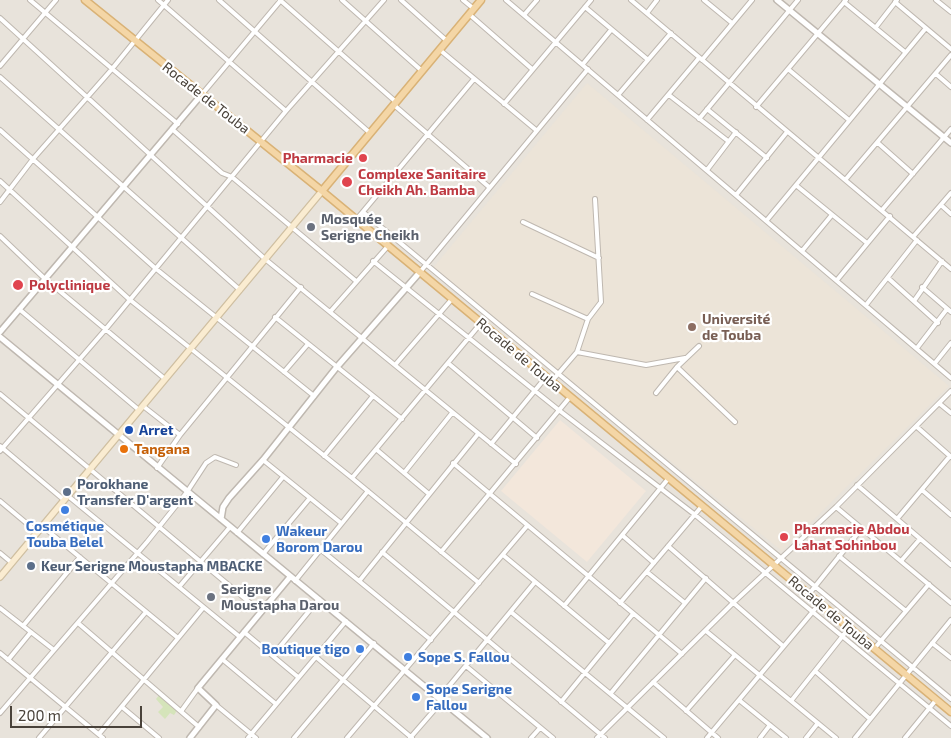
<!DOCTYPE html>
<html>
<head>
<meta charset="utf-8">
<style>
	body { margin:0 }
	#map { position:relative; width:951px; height:738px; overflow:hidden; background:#f5f1ec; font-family:"Exo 2",sans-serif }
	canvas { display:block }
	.scale { position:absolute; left:10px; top:706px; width:132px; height:22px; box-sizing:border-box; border:2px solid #49423a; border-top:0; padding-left:6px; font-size:15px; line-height:18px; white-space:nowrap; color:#49423a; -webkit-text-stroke:4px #fff; paint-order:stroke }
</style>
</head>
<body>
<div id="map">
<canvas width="951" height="738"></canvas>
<div class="scale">200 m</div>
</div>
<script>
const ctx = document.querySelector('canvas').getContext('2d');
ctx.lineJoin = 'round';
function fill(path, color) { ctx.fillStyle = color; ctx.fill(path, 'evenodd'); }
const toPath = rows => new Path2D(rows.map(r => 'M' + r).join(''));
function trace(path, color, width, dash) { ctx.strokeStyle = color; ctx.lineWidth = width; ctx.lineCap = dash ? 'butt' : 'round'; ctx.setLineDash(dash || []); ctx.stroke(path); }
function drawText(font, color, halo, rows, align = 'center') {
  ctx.font = font + ' "Exo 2",sans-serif'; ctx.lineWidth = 4.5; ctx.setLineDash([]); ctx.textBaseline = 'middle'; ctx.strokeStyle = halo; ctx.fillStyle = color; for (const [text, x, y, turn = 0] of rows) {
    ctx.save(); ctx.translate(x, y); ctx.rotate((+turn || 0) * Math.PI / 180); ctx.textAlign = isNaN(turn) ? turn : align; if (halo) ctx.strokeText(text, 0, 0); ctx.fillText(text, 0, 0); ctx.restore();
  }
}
const residential = toPath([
	[0,0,951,0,951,738,0,738]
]);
const commercial = toPath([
	[560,420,646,491,587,562,501,491]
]);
const education = toPath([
	[587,83,949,386,782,551,432,269]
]);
const green = toPath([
	[160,694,178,709,174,715,170,713,165,719,158,712,163,707,156,699]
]);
const minor = toPath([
	[30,0,178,124],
	[158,0,286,111],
	[219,0,370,133],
	[280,0,396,102],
	[342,0,422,71],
	[401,0,447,41],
	[463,0,474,9],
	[506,0,951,378],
	[631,0,951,269],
	[704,0,732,23],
	[936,0,951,12],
	[844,2,905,52],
	[895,2,951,49],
	[585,7,647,59],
	[647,13,657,0],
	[469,14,532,69],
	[524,15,537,0],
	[0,18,265,259,516,464],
	[876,27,897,0],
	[440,50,536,130],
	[702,60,752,0],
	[583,64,611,30],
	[0,66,56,0],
	[788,69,849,120],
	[936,74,951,87],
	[0,77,240,290],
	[203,93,281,0],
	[618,95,671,33],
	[669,95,728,141],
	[504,104,591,0],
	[394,105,489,187],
	[756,107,846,0],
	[707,109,767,158],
	[699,119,798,0],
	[647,120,699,58],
	[172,129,222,173,232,177,356,281],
	[0,130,155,268,314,396],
	[878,143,913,174],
	[707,170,736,132],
	[846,179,951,55],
	[0,181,129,299,352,478,479,583],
	[797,186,867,243],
	[736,195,787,132],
	[0,202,33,159,112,69,168,0],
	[941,205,951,214],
	[882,210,951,129],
	[363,212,951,699],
	[356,220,474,79],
	[767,220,926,28],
	[523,222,599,258],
	[0,236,44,278,165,379],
	[913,237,951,193],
	[802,251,831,216],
	[373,261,560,411,694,514,951,726],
	[420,272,588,69],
	[888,278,938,323],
	[837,280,890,216],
	[922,287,951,312],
	[532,294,588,319],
	[914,301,942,261],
	[866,305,917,240],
	[19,309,139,410],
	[330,312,388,246],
	[275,317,402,419],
	[917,348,947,309],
	[577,352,646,365,685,358],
	[448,363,537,438],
	[935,363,951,343],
	[395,365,452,299],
	[677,367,735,422],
	[284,372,308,344],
	[552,381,577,352,588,319,601,302,595,199],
	[656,393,677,367,699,346],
	[0,394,261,612],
	[940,404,951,413],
	[143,406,180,435],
	[917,427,951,457],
	[491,444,546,377],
	[0,446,64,500],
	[377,450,429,494],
	[0,451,105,330,286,111,384,0],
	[324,456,373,396],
	[263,460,341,523],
	[453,463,682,654],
	[157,468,180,435,301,287],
	[404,473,452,413],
	[352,478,481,323],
	[857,485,951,565],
	[922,490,951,515],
	[68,496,240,637],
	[0,501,37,532],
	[836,507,951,603],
	[897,519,950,456],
	[42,526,178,638],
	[237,533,283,477],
	[622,535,654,563],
	[668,546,783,646],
	[320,549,431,640],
	[382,552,605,738],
	[441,552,570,397],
	[0,553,12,563],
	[263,554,310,498],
	[503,555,609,643],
	[839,556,906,611],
	[901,561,920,539],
	[647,572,685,603],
	[360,580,478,434],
	[295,581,368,491],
	[179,587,230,527],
	[809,594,862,528],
	[620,603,702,506],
	[564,606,668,479],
	[0,608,54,650],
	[511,612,664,738],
	[78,623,199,727],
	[23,626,80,557],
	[706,631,836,738],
	[244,632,298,677],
	[932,643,951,658],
	[874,649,929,584],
	[0,653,103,738],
	[273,655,319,599],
	[316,657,412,738],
	[222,659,276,704],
	[8,660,31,632],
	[466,666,553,738],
	[815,671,870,719],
	[653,682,718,738],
	[611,693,706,578],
	[440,697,535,582],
	[739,700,786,738],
	[791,701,849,628],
	[561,702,633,614],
	[216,705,256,738],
	[122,707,159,738],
	[182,710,198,688],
	[686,711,735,655],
	[0,713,147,542,187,492,206,463,215,457,236,465],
	[99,734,203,608],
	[39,738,146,612],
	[248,738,346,621],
	[294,738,374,643],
	[347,738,527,526],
	[410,738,443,700],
	[531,738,540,728],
	[597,738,734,602,836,507,951,391],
	[707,738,820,603],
	[760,738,770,725],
	[806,738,818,723],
	[855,738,951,620],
	[905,738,936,700]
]);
const tertiary = toPath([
	[777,0,951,143],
	[0,332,203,93],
	[0,337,487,738],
	[221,519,223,507,229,498,263,460,336,368,420,272],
	[190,738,216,705,198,688,290,577]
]);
const secondary = toPath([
	[0,577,322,191]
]);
const primary = toPath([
	[85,0,322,191,951,712],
	[322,191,481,0]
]);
const markers = [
	[363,158,5,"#e0444e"],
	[347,182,6,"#e0444e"],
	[311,227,5,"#6b7280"],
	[18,285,6,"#e0444e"],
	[692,327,5,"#8d6e63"],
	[129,430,5,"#1a4fb4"],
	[124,449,5,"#e8710a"],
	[67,492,5,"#5c6f8a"],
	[65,510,5,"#3f7fe0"],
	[784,537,5,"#e0444e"],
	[266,539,5,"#3f7fe0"],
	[31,566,5,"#5c6f8a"],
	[211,597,5,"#6b7280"],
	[360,649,5,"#3f7fe0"],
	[408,657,5,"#3f7fe0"],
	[416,697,5,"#3f7fe0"]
];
const streetNames = [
	["Rocade de Touba",206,98,38],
	["Rocade de Touba",519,355,40],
	["Rocade de Touba",831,613,40]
];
const healthNames = [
	["Pharmacie",353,158,"right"],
	["Complexe Sanitaire",358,174],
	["Cheikh Ah. Bamba",358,190],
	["Polyclinique",29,285],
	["Pharmacie Abdou",794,529],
	["Lahat Sohinbou",794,545]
];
const worshipNames = [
	["Mosquée",321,219],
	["Serigne Cheikh",321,235],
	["Serigne",221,589],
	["Moustapha Darou",221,605]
];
const educationNames = [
	["Université",702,319],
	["de Touba",702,335]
];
const transitNames = [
	["Arret",139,430]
];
const foodNames = [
	["Tangana",134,449]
];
const serviceNames = [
	["Porokhane",77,484],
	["Transfer D'argent",77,500],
	["Keur Serigne Moustapha MBACKE",41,566]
];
const shopNames = [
	["Cosmétique",65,526,"center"],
	["Touba Belel",65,542,"center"],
	["Wakeur",276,531],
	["Borom Darou",276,547],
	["Boutique tigo",350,649,"right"],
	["Sope S. Fallou",418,657],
	["Sope Serigne",426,689],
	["Fallou",426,705]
];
fill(residential, '#e8e3db');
fill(commercial, '#f3e7db');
fill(education, '#ece4d8');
fill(green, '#d5e4ba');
trace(minor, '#bfb8b0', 6);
trace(tertiary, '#bfb8b0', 8);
trace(secondary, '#cfbfa1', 8);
trace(primary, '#d9b276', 9);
trace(minor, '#fff', 4);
trace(tertiary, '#fff', 5);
trace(secondary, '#faecd1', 5.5);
trace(primary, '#f4d6a6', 6);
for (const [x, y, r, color] of markers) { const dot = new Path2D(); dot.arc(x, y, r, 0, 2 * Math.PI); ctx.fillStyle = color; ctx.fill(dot); trace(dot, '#fff', 2); }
drawText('14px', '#49423a', '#fff', streetNames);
drawText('bold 14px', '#be3a42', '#fff', healthNames, 'left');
drawText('bold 14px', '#5b616d', '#fff', worshipNames, 'left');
drawText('bold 14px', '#785e54', '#fff', educationNames, 'left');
drawText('bold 14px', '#164399', '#fff', transitNames, 'left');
drawText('bold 14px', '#c56008', '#fff', foodNames, 'left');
drawText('bold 14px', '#4e5e75', '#fff', serviceNames, 'left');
drawText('bold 14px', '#366cbe', '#fff', shopNames, 'left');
</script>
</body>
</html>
